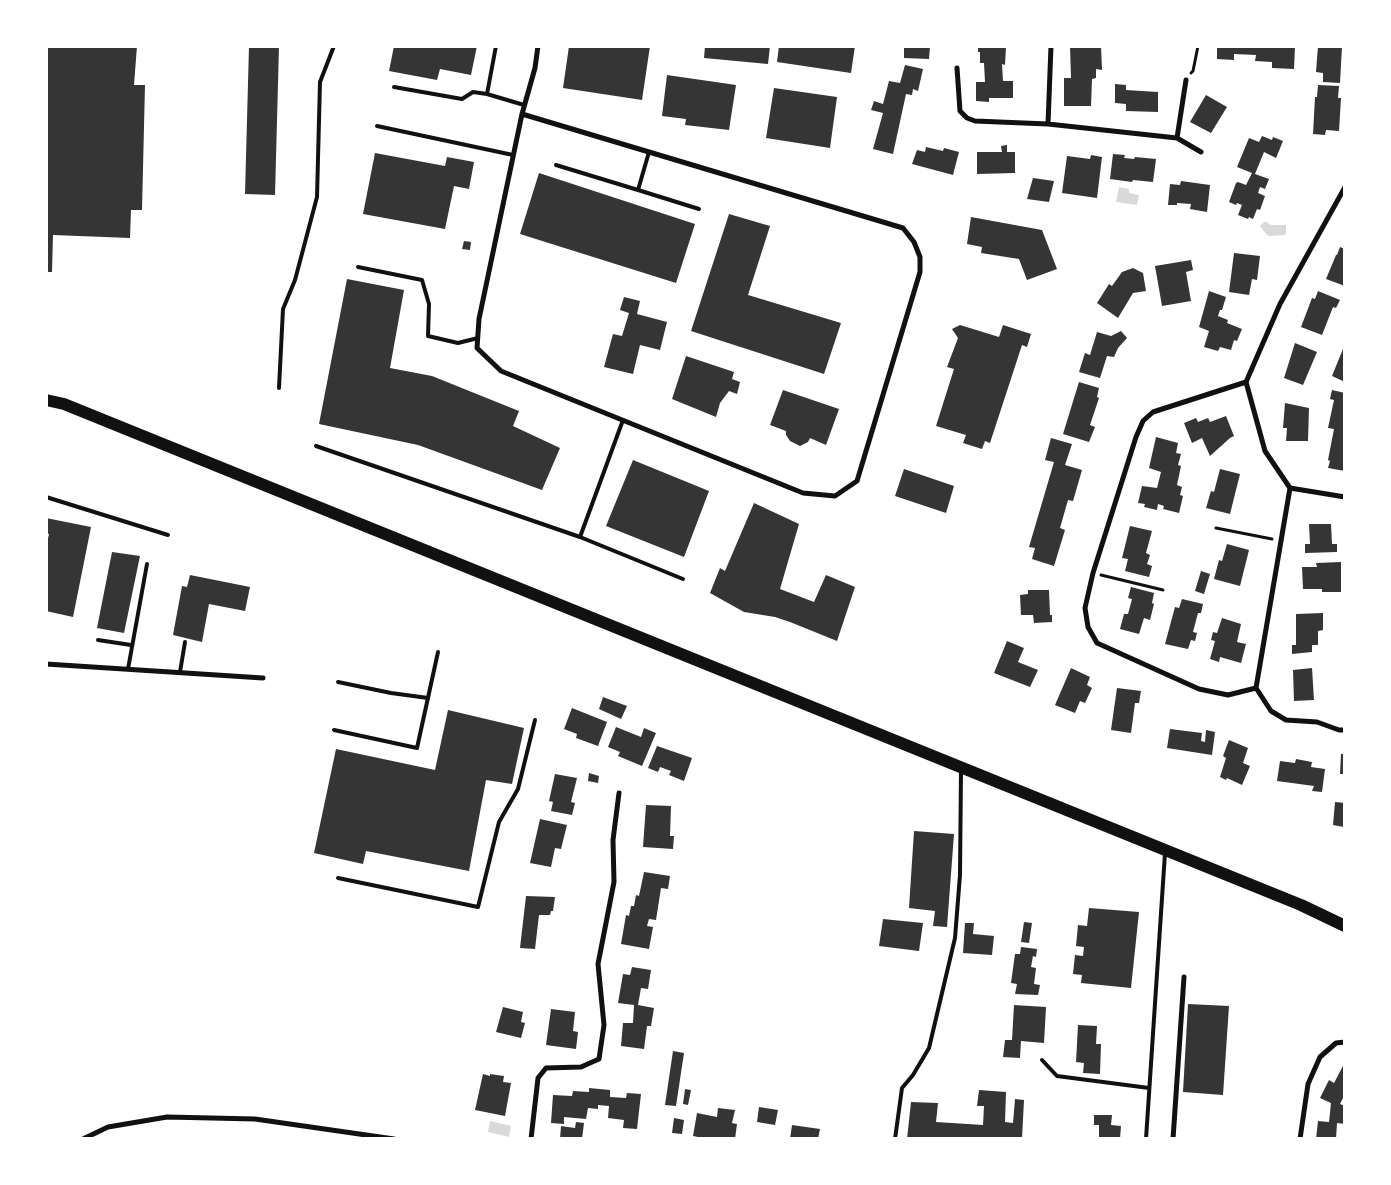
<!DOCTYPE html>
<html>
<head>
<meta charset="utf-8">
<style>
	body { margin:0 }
	#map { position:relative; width:1391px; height:1185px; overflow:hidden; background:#fff; font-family:"Exo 2",sans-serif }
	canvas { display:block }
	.frame { position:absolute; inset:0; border:48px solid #fff; pointer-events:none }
</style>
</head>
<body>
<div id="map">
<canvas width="1391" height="1185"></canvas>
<div class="frame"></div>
</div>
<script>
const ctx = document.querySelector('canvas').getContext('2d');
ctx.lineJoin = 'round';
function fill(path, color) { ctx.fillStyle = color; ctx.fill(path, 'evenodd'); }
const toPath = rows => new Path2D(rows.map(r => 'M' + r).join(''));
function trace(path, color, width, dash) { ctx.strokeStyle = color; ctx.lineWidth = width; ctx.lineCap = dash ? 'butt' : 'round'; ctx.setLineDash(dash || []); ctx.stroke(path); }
const water = toPath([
	[1119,187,1129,189,1129,193,1139,195,1137,205,1116,202],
	[1264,222,1267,222,1271,225,1286,225,1286,233,1285,235,1269,236,1266,234,1260,226],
	[490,1121,511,1126,509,1137,488,1132]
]);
const building = toPath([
	[46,46,137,46,134,85,145,85,142,210,131,210,130,238,53,235,52,272,46,272],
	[249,46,279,46,275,195,245,194],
	[394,46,477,46,471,75,440,69,437,80,389,71],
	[569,46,650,46,642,100,563,88],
	[705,46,770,46,768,64,704,58],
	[779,46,855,46,851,73,777,62],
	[904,46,930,46,929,59,904,58],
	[978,46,1006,46,1005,65,1002,64,1003,81,1013,81,1013,98,989,98,989,102,976,101,976,82,985,82,984,63,980,63,980,52,978,52],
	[1070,46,1101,46,1102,70,1096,69,1096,78,1092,79,1091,106,1064,106,1064,78,1071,78],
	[1161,46,1176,46,1176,48,1161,48],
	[1217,46,1295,46,1294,69,1272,68,1272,62,1255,61,1256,55,1234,54,1234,60,1217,59],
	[1318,46,1342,46,1340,83,1323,82,1323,73,1316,72],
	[905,65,923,69,918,91,913,89,912,95,906,94,893,154,873,149,883,113,871,110,874,101,883,104,889,81,900,83],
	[667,75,736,85,729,130,685,125,686,119,662,116],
	[1115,84,1126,85,1126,90,1158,92,1158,112,1126,111,1126,104,1115,103],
	[1318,85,1339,86,1338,98,1341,98,1339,131,1326,130,1325,135,1313,134,1315,97,1317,97],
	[774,88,837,97,830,148,766,138],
	[1206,95,1227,107,1211,133,1190,122],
	[1262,136,1272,140,1273,137,1283,141,1276,158,1264,152,1255,174,1269,179,1265,189,1260,187,1258,193,1265,196,1260,210,1257,209,1253,219,1249,217,1248,219,1238,215,1242,205,1237,203,1236,205,1229,202,1236,183,1238,182,1246,185,1252,173,1237,167,1249,138,1259,142],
	[1007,145,1007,152,1015,152,1015,173,977,174,977,152,1002,152,1001,146],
	[926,147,943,151,944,148,959,152,953,175,912,164,917,150,925,152],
	[375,153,445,166,447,157,474,162,469,189,454,186,445,229,363,214],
	[1113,154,1125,155,1124,158,1134,159,1135,157,1156,159,1153,182,1133,180,1132,182,1110,179],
	[1091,155,1102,157,1097,198,1062,193,1067,156,1090,159],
	[539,173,695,224,676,283,520,234],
	[1033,178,1054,181,1049,202,1027,199],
	[1181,181,1210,185,1207,212,1190,209,1191,204,1177,203,1177,205,1168,205,1170,184,1180,185],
	[729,214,770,226,748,295,841,323,824,374,691,331],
	[971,217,1042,230,1057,269,1027,280,1019,259,981,253,982,247,967,244],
	[464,241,471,242,470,250,462,249],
	[1340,247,1345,249,1345,286,1326,279,1336,255,1337,255],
	[1234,253,1260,256,1257,280,1252,279,1249,295,1229,292],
	[1191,260,1193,270,1186,272,1191,301,1162,306,1155,266],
	[1133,268,1143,273,1146,291,1133,293,1118,318,1097,303,1109,284,1112,286,1122,272],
	[347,279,404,290,390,368,432,376,519,411,513,426,560,448,542,490,418,445,319,424],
	[1209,291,1226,297,1222,310,1220,310,1218,316,1228,320,1227,323,1242,329,1237,341,1234,340,1231,350,1220,347,1218,351,1204,347,1209,331,1199,327],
	[1318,291,1340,300,1336,308,1333,307,1322,335,1301,327,1312,298,1315,299],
	[624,297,640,301,637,314,667,322,660,350,640,345,633,374,604,367,613,334,622,336,629,313,620,310],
	[960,325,999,337,1003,325,1031,334,1027,347,1022,345,990,443,985,441,982,449,963,443,966,435,936,426,954,369,947,367,958,338,952,329],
	[1121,331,1127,338,1118,348,1114,357,1107,356,1100,378,1079,372,1085,353,1090,355,1097,332,1111,336],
	[1295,343,1317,352,1303,385,1284,378],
	[1345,344,1345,382,1332,376],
	[686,356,734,372,732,379,740,382,737,394,729,391,720,403,716,417,672,399],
	[1079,382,1099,388,1097,397,1099,398,1090,425,1095,427,1089,442,1063,434],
	[783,390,839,409,826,445,810,438,808,442,800,446,790,441,786,435,786,431,770,425],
	[1332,390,1345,393,1345,471,1328,468,1330,461,1328,460,1334,429,1328,428,1334,400,1330,399],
	[1285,403,1309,408,1308,441,1286,441,1287,428,1283,428],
	[1226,416,1234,436,1230,438,1210,456,1202,438,1192,443,1184,423,1196,418,1198,422,1208,418,1210,422],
	[1156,437,1178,443,1176,453,1181,454,1178,465,1181,466,1177,485,1182,487,1180,495,1183,496,1179,513,1163,509,1164,506,1158,504,1157,510,1144,507,1145,504,1138,503,1142,486,1157,488,1161,472,1149,468],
	[1051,438,1072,444,1065,465,1082,470,1073,501,1068,500,1060,528,1065,530,1054,566,1032,559,1035,548,1029,547,1054,462,1045,460],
	[633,460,709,491,684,557,606,526],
	[904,469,954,486,946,513,895,496],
	[1220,469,1240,474,1230,514,1206,508,1211,491,1214,492],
	[754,503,799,524,780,589,814,602,826,575,855,587,837,641,790,622,775,617,744,612,710,593,720,568,725,571],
	[46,518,91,527,73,617,46,611,46,547,49,534,46,533],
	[1309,524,1331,524,1332,544,1337,544,1337,552,1305,553,1305,544,1310,544],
	[1130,526,1152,531,1146,553,1150,555,1147,564,1152,566,1149,577,1125,571,1128,559,1122,558],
	[1227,544,1249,550,1240,586,1214,579,1219,560,1222,561],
	[112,552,140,556,124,633,97,628],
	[1341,562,1341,592,1322,592,1322,589,1303,589,1302,567,1317,567,1316,563],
	[1201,571,1210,574,1204,594,1195,591],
	[190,575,250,587,245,611,209,604,202,642,173,635,182,586,187,587],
	[1131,587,1154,593,1152,603,1154,604,1150,620,1144,618,1139,634,1120,629,1124,614,1128,614,1132,599,1128,598],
	[1028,590,1049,590,1050,615,1052,615,1052,622,1034,623,1033,615,1021,615,1020,595,1028,594],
	[1182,599,1203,604,1201,613,1198,613,1193,632,1197,633,1195,641,1191,640,1188,649,1165,644,1175,607,1179,608],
	[1323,613,1323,630,1318,631,1318,645,1312,645,1312,652,1292,654,1292,645,1296,645,1296,614],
	[1222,618,1241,624,1237,642,1246,644,1241,663,1220,657,1219,662,1210,659,1215,641,1211,640,1213,632,1217,633],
	[1007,641,1024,648,1018,662,1038,670,1030,687,994,673],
	[1071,668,1090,677,1087,685,1092,688,1085,703,1080,701,1075,713,1055,705],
	[1312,668,1314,700,1294,701,1293,670],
	[1117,688,1141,691,1139,703,1135,703,1131,733,1111,730],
	[603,697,627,706,621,719,599,709],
	[572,708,607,722,598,746,576,738,577,734,564,729],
	[448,710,524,728,512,784,486,780,469,871,366,851,363,864,314,853,336,749,435,770],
	[616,727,641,737,644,728,656,733,642,766,618,756,620,752,608,747],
	[1170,729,1202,733,1201,741,1205,742,1206,730,1215,732,1212,755,1167,748],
	[1229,740,1248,748,1243,763,1250,766,1242,785,1227,778,1226,780,1220,777,1226,758,1223,756],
	[657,746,692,758,684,781,669,775,671,771,660,767,658,772,648,768],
	[1341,754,1345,754,1345,774,1340,774],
	[1296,759,1312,762,1311,767,1325,769,1322,792,1312,791,1314,786,1277,781,1280,761,1295,763],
	[589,773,599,776,598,783,588,781],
	[555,774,577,778,571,802,575,803,572,815,551,811,553,802,549,801],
	[1335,802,1345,803,1344,827,1333,825],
	[646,805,671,806,670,836,674,836,673,849,643,847],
	[540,819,567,825,561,849,555,848,551,867,530,863],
	[914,831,954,834,947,927,933,926,935,911,909,908],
	[644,872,670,876,668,889,661,888,656,920,649,919,647,926,653,927,649,949,621,944,626,915,629,916,631,906,634,906,636,895,639,896],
	[526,896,555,897,553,911,551,911,550,915,539,915,535,949,520,948],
	[1089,908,1139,912,1131,988,1081,983,1082,975,1073,974,1075,955,1083,956,1084,947,1076,946,1078,925,1087,926],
	[883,919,923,923,919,951,879,946],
	[1024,922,1032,923,1029,943,1021,942],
	[965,923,974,923,973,934,994,936,992,955,963,953],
	[1021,947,1037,949,1036,957,1033,956,1031,967,1036,968,1034,984,1040,985,1038,995,1015,994,1017,984,1011,983,1015,954,1020,954],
	[632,967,651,970,648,989,641,988,638,1005,654,1008,651,1026,647,1026,644,1049,621,1046,623,1023,633,1023,634,1005,618,1003,623,974,630,975],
	[1188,1004,1229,1006,1223,1095,1183,1092],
	[1014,1005,1046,1007,1044,1043,1021,1041,1020,1058,1003,1057,1005,1040,1012,1040],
	[503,1007,523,1012,521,1022,525,1023,521,1038,496,1032],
	[551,1009,575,1012,573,1031,578,1032,576,1049,546,1045],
	[1078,1025,1097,1026,1096,1044,1101,1044,1100,1074,1083,1073,1084,1063,1076,1062],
	[673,1051,684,1053,676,1106,665,1105],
	[1345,1062,1345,1094,1340,1104,1345,1106,1345,1124,1337,1123,1336,1139,1316,1139,1318,1121,1329,1122,1331,1103,1320,1098,1329,1080,1334,1083],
	[483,1074,490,1076,490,1074,504,1076,503,1082,511,1083,505,1116,475,1110],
	[589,1088,610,1090,610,1097,626,1098,627,1093,641,1094,637,1129,623,1128,624,1120,608,1118,609,1106,598,1105,598,1109,588,1108,586,1119,564,1117,564,1124,551,1123,553,1095,572,1096,573,1091,589,1092],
	[685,1089,691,1090,688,1105,683,1104],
	[979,1090,1006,1092,1005,1122,1013,1123,1015,1099,1024,1100,1022,1139,907,1139,911,1102,938,1103,936,1122,983,1125,984,1106,977,1106],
	[759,1107,778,1110,775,1125,757,1122],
	[718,1108,735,1110,732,1123,737,1124,735,1139,708,1139,693,1136,697,1113,717,1117],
	[1094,1115,1112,1115,1111,1125,1121,1126,1120,1139,1099,1139,1099,1125,1094,1125],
	[674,1118,684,1120,682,1134,672,1133],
	[576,1122,584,1123,582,1139,560,1139,561,1126,575,1128],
	[792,1125,820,1129,818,1139,790,1139]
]);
const path = toPath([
	[1191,73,1193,71,1198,46],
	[1216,528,1272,539],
	[1101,575,1163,590]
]);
const service = toPath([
	[394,87,462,99,473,92,487,94,524,105],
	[487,94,496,46],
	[377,126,513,155],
	[556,165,638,190,649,152],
	[638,190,699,209],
	[358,267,422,280,429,304,428,336,458,343,478,338],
	[279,388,283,309,295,280,317,197,320,82,334,46],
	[316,446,580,537,623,420],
	[46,497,168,535],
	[580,537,683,579],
	[98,640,131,645],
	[128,669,147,564],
	[180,672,185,642],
	[338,682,391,693,428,698],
	[334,730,417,748,438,652],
	[338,878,478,907,499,822,518,789,535,720],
	[1042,1060,1057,1076,1149,1088],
	[895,1139,902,1088,913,1075,929,1048,955,938,960,875,961,770],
	[1146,1139,1165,853]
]);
const minor = toPath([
	[957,68,960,111,967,118,975,121,1048,124,1177,138,1186,80],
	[522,114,903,228,914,242,920,257,920,272,857,481,835,496,803,493,501,371,477,348,479,319,522,114,535,68,538,46],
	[1048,124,1051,46],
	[1177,138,1201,152],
	[1246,382,1153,412,1143,421,1136,437,1093,573,1085,608,1088,627,1097,643,1199,689,1228,695,1256,688,1290,488,1265,451,1246,382,1280,304,1345,187],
	[1290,488,1345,497],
	[46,664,263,678],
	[1256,688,1271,711,1286,720,1317,722,1339,730,1345,730],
	[83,1139,108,1127,167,1117,255,1119,394,1139],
	[531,1139,538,1078,546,1068,581,1067,599,1059,604,1025,598,964,614,882,613,840,619,793],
	[1173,1139,1184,977],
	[1300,1139,1308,1084,1320,1057,1336,1043,1345,1042]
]);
const primary = toPath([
	[46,400,64,404,1301,905,1345,926]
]);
fill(water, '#d9d9d9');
fill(building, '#353535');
trace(path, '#111', 3);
trace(service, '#111', 4);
trace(minor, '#111', 5);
trace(primary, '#111', 12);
</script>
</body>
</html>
